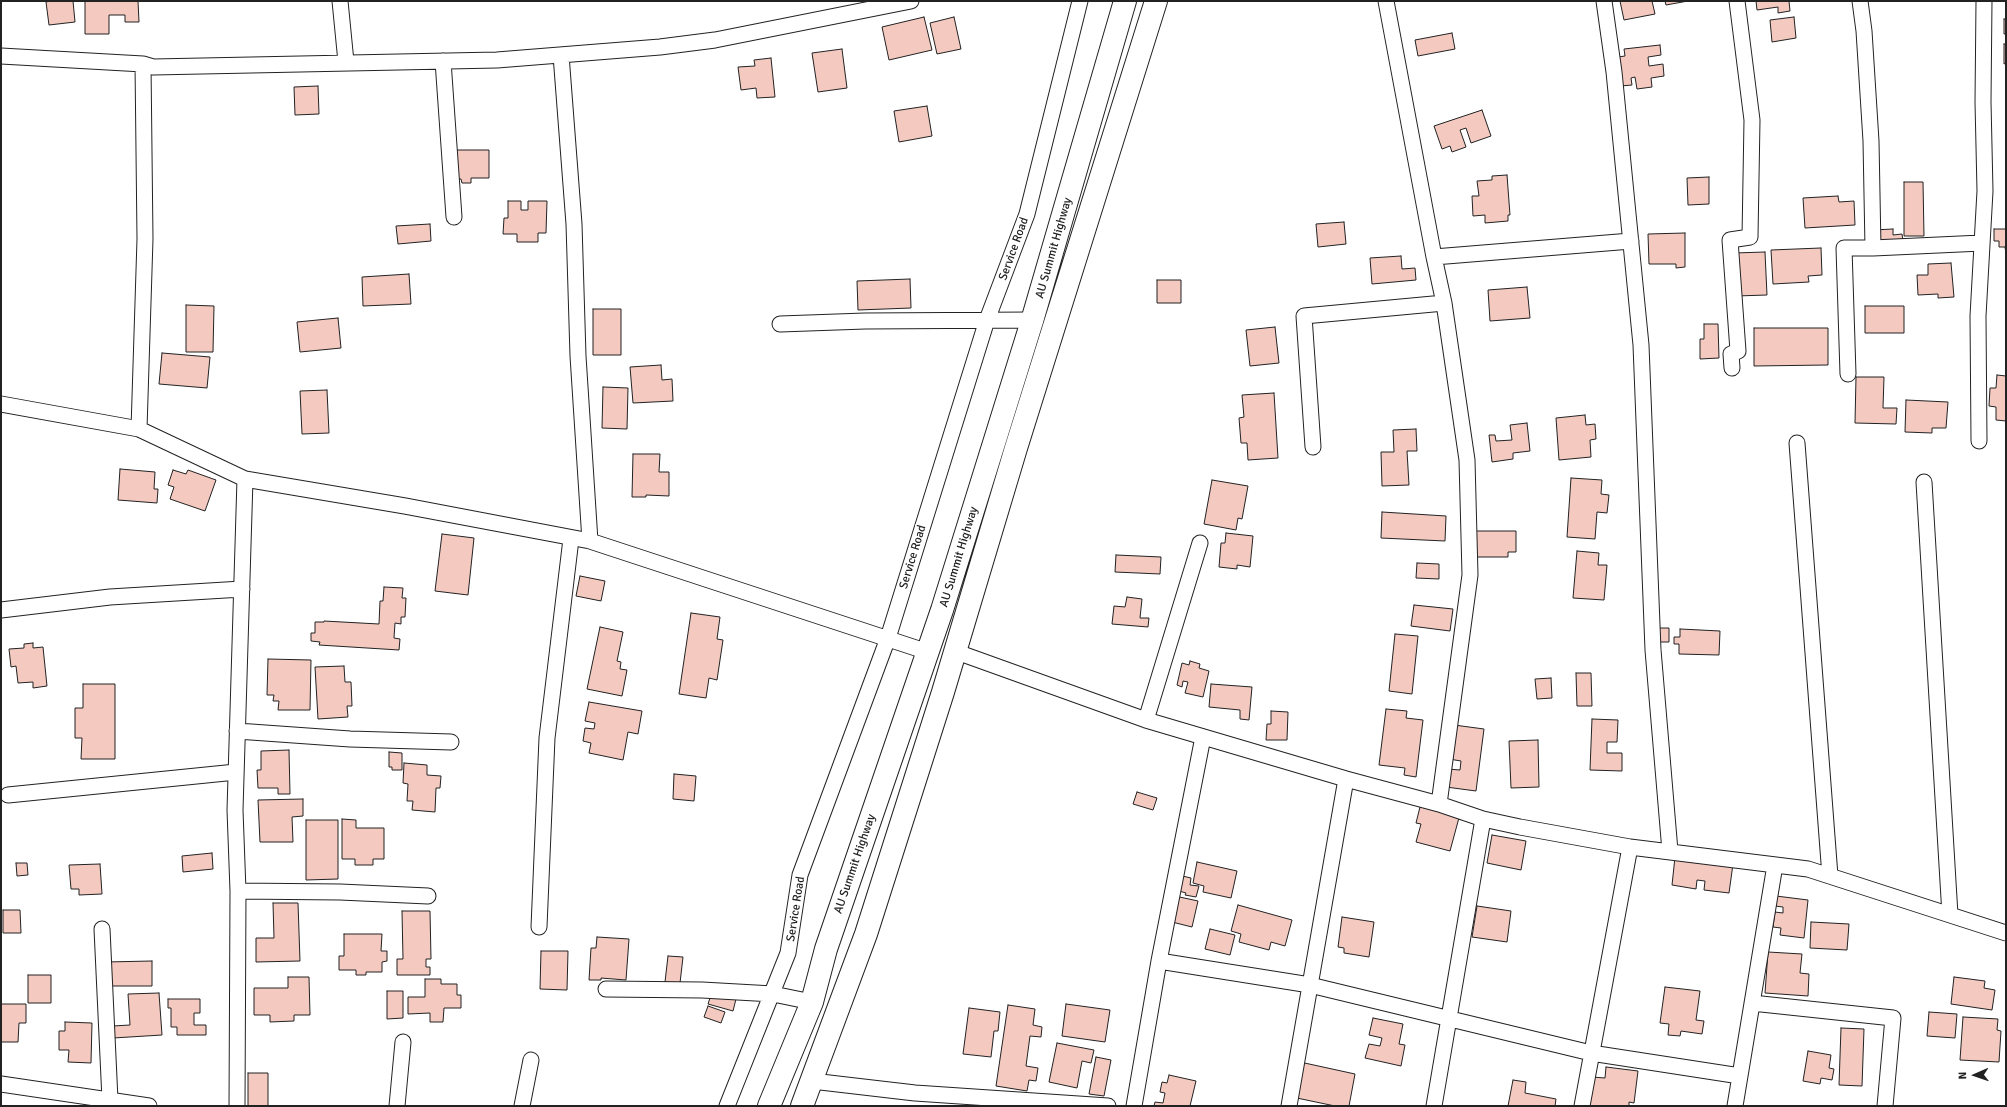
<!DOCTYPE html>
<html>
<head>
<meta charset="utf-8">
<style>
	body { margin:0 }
	#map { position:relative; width:2007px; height:1107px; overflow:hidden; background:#fff; font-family:Signika,sans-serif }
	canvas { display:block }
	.frame { position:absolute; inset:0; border:2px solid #222; pointer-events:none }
	.north { position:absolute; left:1955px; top:1055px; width:40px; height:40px; -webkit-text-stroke:3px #fff; paint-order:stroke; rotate:268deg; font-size:11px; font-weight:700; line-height:16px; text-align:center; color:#222 }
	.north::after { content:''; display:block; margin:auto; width:14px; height:18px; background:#222; clip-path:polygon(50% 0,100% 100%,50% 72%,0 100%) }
</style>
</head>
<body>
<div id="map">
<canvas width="2007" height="1107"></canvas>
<div class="frame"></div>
<div class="north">N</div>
</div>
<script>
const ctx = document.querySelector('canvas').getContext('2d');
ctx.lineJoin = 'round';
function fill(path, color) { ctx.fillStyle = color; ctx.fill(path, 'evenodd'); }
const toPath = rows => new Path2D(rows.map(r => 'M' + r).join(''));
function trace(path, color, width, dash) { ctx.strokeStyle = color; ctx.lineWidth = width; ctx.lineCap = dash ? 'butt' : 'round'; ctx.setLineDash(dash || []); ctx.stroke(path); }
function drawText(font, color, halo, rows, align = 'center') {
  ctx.font = font + ' Signika,sans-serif'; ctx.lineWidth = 3; ctx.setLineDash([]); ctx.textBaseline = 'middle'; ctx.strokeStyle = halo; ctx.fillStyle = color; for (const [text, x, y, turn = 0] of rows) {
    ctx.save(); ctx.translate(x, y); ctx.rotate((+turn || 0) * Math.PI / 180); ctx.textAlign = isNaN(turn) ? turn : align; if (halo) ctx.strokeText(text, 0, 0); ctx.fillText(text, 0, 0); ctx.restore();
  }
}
const building = toPath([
	[50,1,73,1,75,22,49,25,46,2,50,1],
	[85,1,138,1,139,22,125,22,125,15,109,15,109,34,85,34,85,1],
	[1620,1,1652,1,1655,14,1624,20,1620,1],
	[1665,1,1688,1,1666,5,1665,1],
	[1756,1,1789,1,1790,11,1778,13,1778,7,1757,10,1756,1],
	[924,17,932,50,889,60,882,27,924,17],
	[954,17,961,49,937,54,930,23,954,17],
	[1794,17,1796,38,1772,42,1770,20,1794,17],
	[2004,19,2006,19,2006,34,2004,34,2004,19],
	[1452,33,1455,49,1418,56,1415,40,1452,33],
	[2004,44,2006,44,2006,63,2004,64,2004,44],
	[1660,45,1661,55,1648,57,1649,66,1663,64,1664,76,1651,78,1652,87,1637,89,1635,77,1631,78,1632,85,1621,86,1618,57,1625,56,1624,49,1660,45],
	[842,49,847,88,818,92,812,53,842,49],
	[771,58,775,97,757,98,756,88,741,90,738,67,755,66,754,60,771,58],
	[318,86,319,114,295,115,294,87,318,86],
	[927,106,932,136,899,142,894,111,927,106],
	[1482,110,1491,136,1471,143,1466,128,1460,130,1466,147,1452,152,1450,146,1442,149,1434,126,1482,110],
	[453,150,489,150,489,178,471,178,471,183,462,183,461,179,453,179,453,150],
	[1507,175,1510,215,1508,215,1508,221,1485,223,1485,215,1473,216,1472,196,1479,196,1477,181,1492,180,1492,176,1507,175],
	[1709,177,1709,204,1688,205,1687,178,1709,177],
	[1904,182,1923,182,1924,236,1904,236,1904,182],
	[1838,196,1839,202,1854,201,1855,225,1805,228,1803,198,1838,196],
	[508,201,521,201,521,210,528,210,528,201,547,201,546,233,538,233,538,242,517,242,517,234,503,234,504,218,508,218,508,201],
	[1344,222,1346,244,1318,247,1316,224,1344,222],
	[430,224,431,241,398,244,396,226,430,224],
	[1893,229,1893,235,1902,234,1903,240,1874,241,1873,230,1893,229],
	[1994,229,2006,229,2006,254,2005,247,1999,247,1999,241,1994,241,1994,229],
	[1685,233,1685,267,1676,268,1676,264,1649,264,1648,234,1685,233],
	[1821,248,1822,275,1808,276,1809,282,1773,284,1771,250,1821,248],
	[1765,252,1767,295,1736,296,1734,253,1765,252],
	[1401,256,1402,269,1415,268,1416,280,1372,284,1370,258,1401,256],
	[1951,263,1954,297,1938,298,1938,294,1918,295,1917,275,1928,275,1928,264,1951,263],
	[409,274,411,304,363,306,362,277,409,274],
	[910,279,911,308,858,310,857,281,910,279],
	[1157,280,1181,280,1181,303,1157,303,1157,280],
	[1527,287,1530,318,1490,321,1488,290,1527,287],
	[186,305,214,306,213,352,186,352,186,305],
	[1865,306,1904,306,1904,333,1865,333,1865,306],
	[593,309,621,309,621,355,593,355,593,309],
	[338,318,341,348,300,352,297,322,338,318],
	[1704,324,1718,324,1719,358,1700,359,1700,339,1704,339,1704,324],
	[1275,327,1279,363,1250,366,1246,330,1275,327],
	[1754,328,1828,328,1828,365,1754,366,1754,328],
	[162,353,210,357,207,388,159,384,162,353],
	[661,365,662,380,672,379,673,401,633,403,630,367,661,365],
	[1997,375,2006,376,2006,421,1996,420,1996,407,1989,406,1990,388,1996,388,1997,375],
	[1856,377,1884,377,1883,408,1897,408,1896,424,1855,423,1856,377],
	[603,387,628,388,627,429,602,428,603,387],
	[327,390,329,433,302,434,300,391,327,390],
	[1274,393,1278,458,1248,460,1247,443,1241,443,1239,418,1244,417,1242,395,1274,393],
	[1906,400,1948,402,1946,428,1932,428,1932,433,1905,432,1906,400],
	[1585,415,1586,425,1595,424,1596,439,1590,440,1591,457,1559,460,1556,418,1585,415],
	[1527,423,1530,451,1513,453,1513,459,1492,462,1489,435,1495,435,1496,441,1512,440,1510,425,1527,423],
	[1416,429,1417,451,1407,451,1409,485,1382,486,1381,452,1394,452,1393,430,1416,429],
	[633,454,660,454,659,472,669,472,669,496,646,495,646,497,632,497,633,454],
	[120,469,155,472,154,489,158,489,157,503,118,500,120,469],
	[173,470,186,474,188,470,216,480,205,511,170,499,174,487,168,485,173,470],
	[1571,478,1602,480,1601,494,1609,495,1607,513,1597,512,1595,539,1567,537,1571,478],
	[1212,480,1248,486,1242,519,1238,518,1236,530,1204,524,1212,480],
	[1382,512,1446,516,1445,541,1381,538,1382,512],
	[1475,531,1516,531,1516,552,1508,552,1508,557,1475,557,1475,531],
	[1226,533,1253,536,1250,567,1237,565,1237,569,1219,567,1221,543,1225,543,1226,533],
	[442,534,474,538,468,595,435,591,442,534],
	[1577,551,1599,553,1598,565,1607,565,1604,600,1573,598,1577,551],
	[1116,555,1161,557,1160,574,1115,572,1116,555],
	[1417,563,1439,564,1439,579,1416,578,1417,563],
	[580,576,605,581,601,601,576,596,580,576],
	[384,587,403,588,402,598,406,598,405,617,401,617,401,624,395,623,394,638,400,639,399,650,319,645,320,642,311,641,311,633,315,633,315,622,324,622,324,621,379,624,380,601,383,601,384,587],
	[1127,597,1142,599,1140,618,1149,618,1148,627,1112,624,1114,606,1125,607,1127,597],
	[1414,605,1453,609,1450,631,1411,626,1414,605],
	[691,613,720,617,717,639,723,640,717,680,709,678,706,698,679,694,691,613],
	[600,627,623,632,617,661,621,662,620,669,627,670,622,696,587,689,600,627],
	[1656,628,1669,628,1669,642,1657,642,1656,628],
	[1680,629,1720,631,1719,655,1679,654,1679,644,1674,644,1674,637,1680,637,1680,629],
	[1395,634,1418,636,1412,694,1389,691,1395,634],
	[33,643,33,648,43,647,47,686,33,688,33,682,18,683,16,666,11,667,9,649,24,648,24,644,33,643],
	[268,659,311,660,310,710,278,710,279,701,273,701,274,695,267,695,268,659],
	[1190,661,1200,664,1199,668,1209,671,1203,697,1185,693,1188,682,1183,681,1182,687,1177,685,1182,663,1189,665,1190,661],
	[344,666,345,682,351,682,352,706,347,706,348,717,318,719,315,667,344,666],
	[1576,673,1591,673,1592,706,1577,706,1576,673],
	[1551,678,1552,698,1537,699,1535,679,1551,678],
	[83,684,115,684,115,759,81,759,82,738,75,738,75,708,83,708,83,684],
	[1211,684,1252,687,1249,720,1240,719,1240,710,1209,707,1211,684],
	[589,702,642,711,638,734,628,732,623,760,589,753,591,743,583,741,585,728,594,729,595,723,585,721,589,702],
	[1386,709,1407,711,1406,718,1423,720,1416,777,1404,775,1405,768,1379,765,1386,709],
	[1271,711,1288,712,1287,740,1266,740,1267,724,1271,724,1271,711],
	[1592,719,1618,720,1617,742,1607,742,1607,753,1622,753,1622,771,1590,770,1592,719],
	[1454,725,1484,729,1476,791,1446,787,1448,769,1460,770,1461,761,1449,759,1454,725],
	[1538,740,1539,787,1511,788,1509,741,1538,740],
	[289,750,290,794,278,794,278,788,258,788,257,770,261,770,261,751,289,750],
	[389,752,402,753,402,770,392,770,392,767,389,767,389,752],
	[404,763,427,765,427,775,441,776,440,788,436,788,435,812,412,810,413,801,407,801,408,784,403,783,404,763],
	[674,774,696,776,694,801,673,799,674,774],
	[1137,792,1157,798,1153,810,1133,804,1137,792],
	[303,799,303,816,292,817,293,842,260,842,258,800,303,799],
	[1421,803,1460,814,1450,851,1416,842,1421,824,1416,823,1421,803],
	[342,819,356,820,356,828,384,828,384,859,373,859,373,865,355,865,355,859,342,859,342,819],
	[306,820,338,820,338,879,306,880,306,820],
	[1492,835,1526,841,1521,870,1487,863,1492,835],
	[212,853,213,869,183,872,182,856,212,853],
	[1675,857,1733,864,1729,893,1704,890,1705,881,1697,880,1696,889,1672,885,1675,857],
	[1197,862,1237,871,1231,898,1203,892,1204,886,1193,883,1197,862],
	[16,863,27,863,28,875,17,876,16,863],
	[100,864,102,894,79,895,79,889,71,889,69,865,100,864],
	[1178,875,1191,878,1190,885,1199,886,1196,897,1185,895,1186,893,1179,891,1178,875],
	[1175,896,1198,901,1192,927,1168,921,1175,896],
	[1776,896,1808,900,1804,938,1780,935,1781,928,1773,927,1775,912,1783,913,1783,907,1775,906,1776,896],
	[273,903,298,903,300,961,256,962,256,938,274,938,273,903],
	[1238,905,1292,920,1285,946,1271,942,1269,950,1239,942,1241,934,1231,931,1238,905],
	[1477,906,1511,911,1507,942,1472,937,1477,906],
	[3,910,20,910,21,933,3,933,3,910],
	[402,911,430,911,431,959,426,959,426,967,430,967,430,975,397,975,397,959,403,959,402,911],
	[1342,917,1374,922,1369,957,1344,953,1344,948,1338,947,1342,917],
	[1811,922,1849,924,1847,950,1810,948,1811,922],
	[1210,929,1235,935,1230,955,1205,949,1210,929],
	[344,934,382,934,381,951,387,951,387,961,382,962,382,972,366,972,366,975,356,975,356,970,339,970,339,956,344,956,344,934],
	[597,937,629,939,626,980,601,978,601,980,589,980,591,948,596,948,597,937],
	[541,951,568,951,567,990,540,989,541,951],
	[1768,952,1802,954,1800,973,1809,974,1808,996,1765,993,1768,952],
	[668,956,683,957,680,983,665,982,668,956],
	[152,961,152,986,106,986,105,962,152,961],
	[28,975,51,975,51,1003,28,1003,28,975],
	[288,977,309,977,310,1015,294,1015,294,1021,270,1022,270,1015,254,1015,254,988,288,988,288,977],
	[1954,977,1985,981,1984,988,1995,990,1992,1010,1951,1004,1954,977],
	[425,979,441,979,441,984,457,984,457,995,461,995,461,1008,444,1008,443,1022,430,1022,430,1013,408,1014,408,997,425,997,425,979],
	[1665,987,1700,991,1696,1020,1704,1021,1702,1034,1681,1031,1680,1036,1668,1035,1669,1024,1660,1023,1665,987],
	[387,991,403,991,403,1018,387,1019,387,991],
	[712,992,736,999,733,1011,708,1004,712,992],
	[159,993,162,1035,113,1038,113,1026,130,1025,128,994,159,993],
	[168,999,200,999,200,1013,194,1013,194,1025,206,1025,206,1035,177,1035,177,1027,171,1027,171,1008,168,1008,168,999],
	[1,1004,26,1004,26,1023,19,1023,18,1042,1,1042,1,1004],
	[1066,1004,1110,1010,1105,1042,1062,1036,1066,1004],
	[1008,1005,1035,1009,1033,1025,1042,1027,1041,1037,1030,1036,1026,1066,1038,1068,1036,1081,1029,1080,1027,1091,996,1086,1008,1005],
	[708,1006,725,1012,721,1023,704,1017,708,1006],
	[969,1008,1000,1012,998,1031,994,1031,991,1057,963,1054,969,1008],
	[1929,1012,1957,1014,1955,1038,1927,1036,1929,1012],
	[1963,1017,1998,1019,1997,1030,2001,1031,1999,1062,1960,1060,1963,1017],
	[1373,1018,1403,1024,1399,1044,1405,1045,1401,1066,1365,1058,1369,1044,1380,1046,1382,1038,1369,1035,1373,1018],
	[65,1022,92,1023,91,1063,68,1062,69,1050,59,1050,59,1031,65,1031,65,1022],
	[1841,1028,1864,1029,1862,1086,1839,1085,1841,1028],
	[1057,1043,1094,1050,1091,1063,1082,1061,1077,1088,1049,1082,1057,1043],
	[1808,1051,1831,1055,1829,1068,1834,1069,1832,1080,1821,1078,1820,1084,1803,1081,1808,1051],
	[1096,1057,1111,1060,1104,1096,1089,1094,1096,1057],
	[1300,1062,1355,1074,1349,1106,1335,1106,1292,1097,1300,1062],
	[1606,1067,1638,1071,1634,1103,1629,1102,1629,1106,1589,1106,1592,1077,1605,1078,1606,1067],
	[248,1073,268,1073,268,1106,248,1106,248,1073],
	[1169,1075,1196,1081,1190,1106,1154,1106,1155,1102,1163,1103,1165,1093,1160,1092,1162,1082,1167,1083,1169,1075],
	[1513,1080,1526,1082,1525,1093,1556,1099,1555,1106,1508,1106,1513,1080]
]);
const street = toPath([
	[340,1,346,62],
	[1386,1,1434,257,1444,303,1467,460,1470,575,1439,804],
	[1604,1,1614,72,1641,345,1653,650,1670,851],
	[561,55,574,224,578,356,590,541],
	[1,56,143,64,153,67,497,60,660,47,715,40,911,1],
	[443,61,454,217],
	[1873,248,1982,243],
	[1434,257,1631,241],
	[780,324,865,321,1031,320,1032,321],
	[1732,368,1731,354,1738,351,1730,240,1750,237,1752,120,1737,1],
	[1848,374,1844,248,1873,248,1871,141,1864,31,1860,1],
	[1,404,139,429,245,479,405,506,590,541,928,652],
	[139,429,145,239,143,64],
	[1979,441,1978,316,1985,191,1983,102,1984,1],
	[1797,443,1830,876],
	[1313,447,1304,316,1444,303],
	[1924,482,1950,915],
	[1,610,110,597,242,589],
	[954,651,1146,720,1346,779,1439,804,1483,819,1520,827,1630,847,1808,869,2006,933],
	[1146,720,1200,543],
	[237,731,350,739,451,742],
	[8,795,236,772],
	[238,891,340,892,428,896],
	[539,927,547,738,571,539],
	[102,929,110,1100],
	[1159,961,1310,985,1591,1053,1740,1076],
	[606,989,702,990,773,994,812,1002],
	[1752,1003,1893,1018,1885,1106],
	[812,1081,915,1093,1108,1106],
	[1,1084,149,1106],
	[237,1106,238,891,235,810,245,479],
	[397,1106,403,1042],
	[522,1106,531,1060],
	[727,1106,788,953,800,875,888,638,987,320,1027,214,1080,1],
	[1134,1106,1159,961,1203,737],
	[1289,1106,1346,779],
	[1434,1106,1483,819],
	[1582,1106,1630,847],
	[1735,1106,1775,865]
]);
const primary = toPath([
	[769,1106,812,1002,826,949,942,610,1032,321,1125,1],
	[802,1106,866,934,943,692,1016,448,1156,1]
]);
const streetNames = [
	["AU Summit Highway",1054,248,-74],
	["Service Road",1014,249,-70],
	["Service Road",913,557,-73],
	["AU Summit Highway",959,557,-73],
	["AU Summit Highway",855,864,-71],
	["Service Road",796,909,-81]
];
fill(building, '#f3c9c0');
trace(building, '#222', 1);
trace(street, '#222', 17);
trace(primary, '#222', 24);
trace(street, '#fff', 15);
trace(primary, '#fff', 22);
drawText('12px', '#222', '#fff', streetNames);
</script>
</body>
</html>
